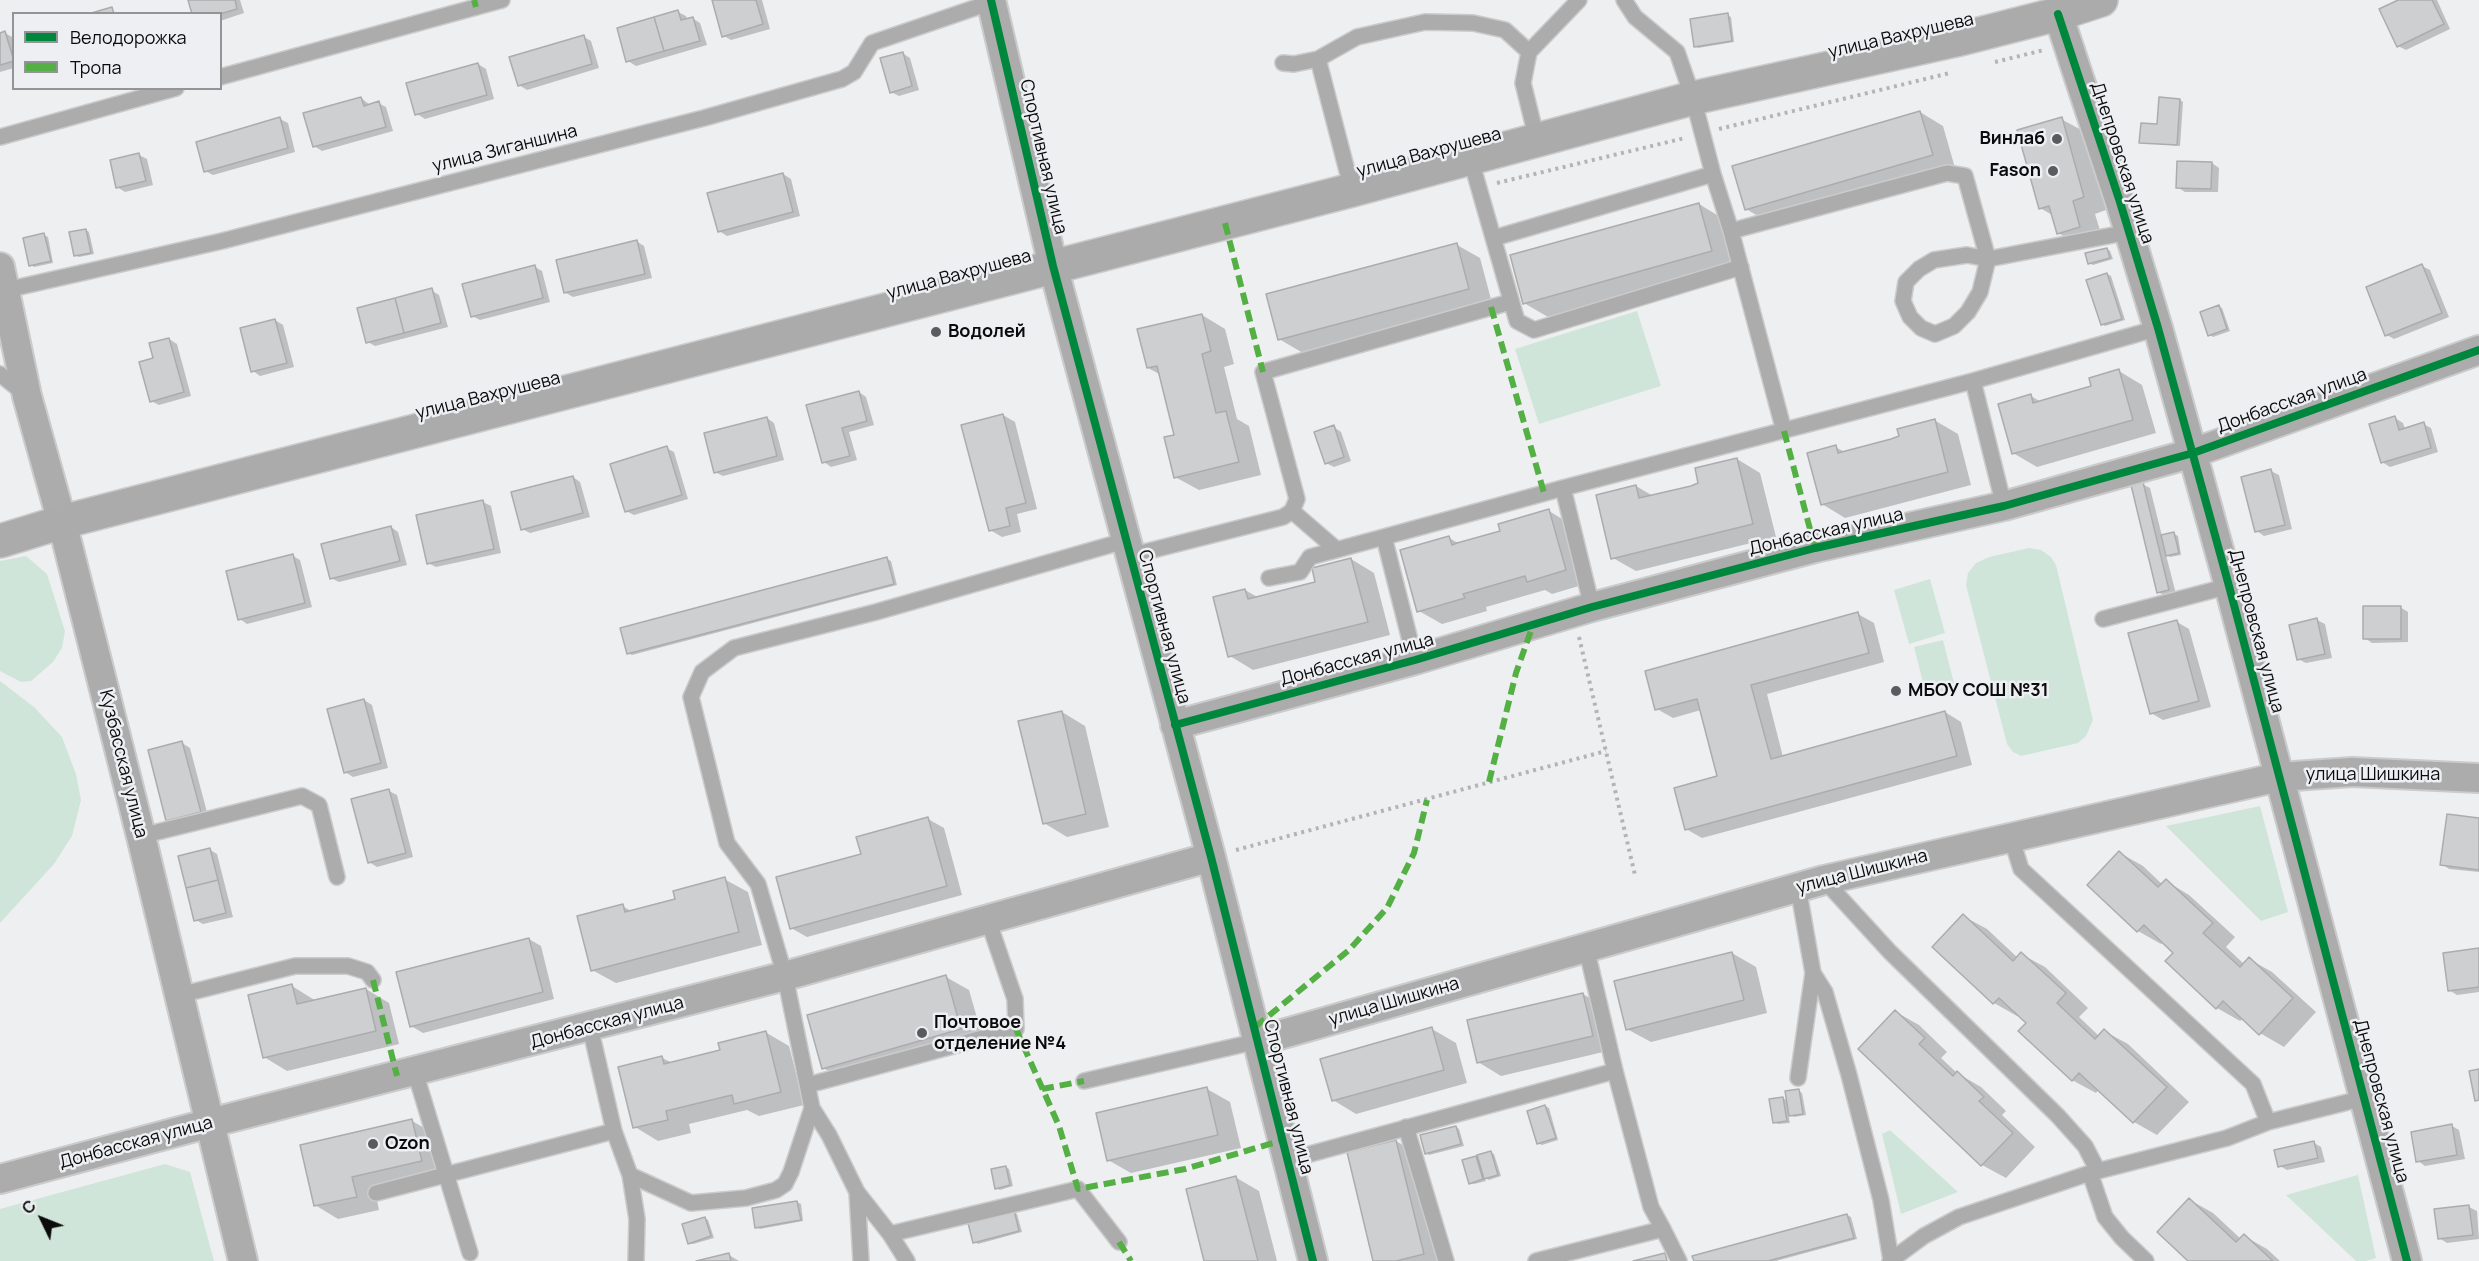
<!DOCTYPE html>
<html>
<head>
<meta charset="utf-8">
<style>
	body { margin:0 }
	#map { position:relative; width:2479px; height:1261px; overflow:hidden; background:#eeeff1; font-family:Manrope,sans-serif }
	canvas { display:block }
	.legend { position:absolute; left:12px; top:12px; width:210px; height:78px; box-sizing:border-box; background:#edeff2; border:2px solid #939496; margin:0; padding:8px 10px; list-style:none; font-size:18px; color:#0b0b0c }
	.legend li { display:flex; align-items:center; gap:12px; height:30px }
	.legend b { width:30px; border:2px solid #939496 }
	.north { position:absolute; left:12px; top:1189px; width:60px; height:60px; -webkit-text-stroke:4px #edeff2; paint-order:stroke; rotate:313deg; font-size:16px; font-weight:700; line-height:24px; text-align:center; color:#0b0b0c }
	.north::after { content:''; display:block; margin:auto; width:21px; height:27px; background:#0b0b0c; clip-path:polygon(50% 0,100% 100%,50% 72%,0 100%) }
</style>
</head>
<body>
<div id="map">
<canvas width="2479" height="1261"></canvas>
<ul class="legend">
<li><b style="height:8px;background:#00873e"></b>Велодорожка</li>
<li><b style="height:8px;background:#54b044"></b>Тропа</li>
</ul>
<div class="north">С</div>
</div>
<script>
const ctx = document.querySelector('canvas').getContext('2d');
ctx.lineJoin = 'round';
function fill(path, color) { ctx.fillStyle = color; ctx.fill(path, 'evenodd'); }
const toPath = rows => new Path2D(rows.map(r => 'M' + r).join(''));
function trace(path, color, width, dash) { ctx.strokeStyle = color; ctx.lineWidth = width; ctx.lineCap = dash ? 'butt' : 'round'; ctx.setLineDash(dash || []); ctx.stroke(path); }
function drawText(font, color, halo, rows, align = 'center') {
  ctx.font = font + ' Manrope,sans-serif'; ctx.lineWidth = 5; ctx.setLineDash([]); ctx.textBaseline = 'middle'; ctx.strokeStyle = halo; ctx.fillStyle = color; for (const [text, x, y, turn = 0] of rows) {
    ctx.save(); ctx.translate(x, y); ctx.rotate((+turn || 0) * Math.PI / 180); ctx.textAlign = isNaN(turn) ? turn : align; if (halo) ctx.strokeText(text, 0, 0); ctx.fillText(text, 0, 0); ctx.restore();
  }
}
const green = toPath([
	[1637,311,1661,386,1539,424,1515,349],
	[2029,548,2041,550,2051,557,2056,565,2093,720,2086,736,2078,743,2021,756,2013,752,2007,744,1966,585,1968,573,1976,563,1989,557],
	[26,556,47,574,65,631,62,648,53,662,31,681,21,682,0,671,0,561],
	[1930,579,1945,633,1909,644,1894,590],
	[1943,640,1956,691,1927,698,1914,647],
	[0,681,34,707,62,737,76,774,81,800,72,836,54,864,0,923],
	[2260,806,2288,912,2261,921,2166,826],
	[1890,1130,1958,1192,1901,1214,1882,1134],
	[165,1164,190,1172,214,1261,0,1261,0,1209],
	[2358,1175,2376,1258,2366,1261,2356,1261,2286,1195]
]);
const shadow = toPath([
	[189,0,240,0,244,13,220,21,220,14],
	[716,0,762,0,770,29,731,40,724,36],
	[2401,0,2437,0,2450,29,2406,50,2398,46],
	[678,12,686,16,687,20,692,18,700,23,707,45,636,66,628,61],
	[1727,15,1731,17,1734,42,1698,48,1695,46],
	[5,33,12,37,14,41,14,68,0,72,0,34],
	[584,37,591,41,599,68,527,90,519,85],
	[902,53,910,58,919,90,899,96,891,92],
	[478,64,486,69,494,99,425,119,417,114],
	[361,98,370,105,378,103,386,107,393,131,322,151,314,146],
	[2180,100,2183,102,2180,146,2141,142],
	[1920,112,1943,126,1955,168,1770,223,1746,209],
	[280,119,288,123,295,152,213,175,205,171],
	[2061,119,2085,132,2106,210,2095,214,2103,240,2082,246,2058,233,2054,216,2040,208],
	[139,155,147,159,153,185,125,192,117,187],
	[2212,163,2219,168,2218,192,2185,192,2177,187],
	[783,174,791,179,800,216,727,236,719,231],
	[1699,204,1722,218,1735,264,1548,317,1524,303],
	[86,230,89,232,94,254,79,257,75,255],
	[44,235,48,237,53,263,34,267,31,265],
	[636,241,644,246,652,278,573,297,566,293],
	[1457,245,1480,258,1492,303,1303,353,1279,339],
	[2107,249,2110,251,2113,259,2093,265,2089,263],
	[2422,266,2430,270,2449,317,2394,339,2387,335],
	[535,267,542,271,550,302,480,320,472,316],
	[2107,274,2111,276,2125,320,2105,326,2102,324],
	[431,290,439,295,448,327,375,346,368,342],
	[2219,307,2222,308,2230,331,2213,337,2210,335],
	[1202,315,1225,329,1234,364,1224,367,1237,419,1249,426,1261,475,1199,490,1175,477,1176,436,1161,375,1148,368],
	[275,320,283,325,294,367,260,376,253,371],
	[169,339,177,344,191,396,159,405,151,401,155,359],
	[2119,371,2142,385,2156,433,2037,467,2013,453,2031,396,2041,402,2093,387],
	[859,392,866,397,874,425,849,432,857,460,831,467,824,462],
	[1003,415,1015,422,1037,509,1017,514,1021,532,1002,537,990,530],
	[767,418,774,423,784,460,723,476,715,472],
	[2395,418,2403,423,2405,429,2423,424,2431,428,2438,452,2390,467,2382,462],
	[1934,420,1958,434,1971,485,1845,518,1822,504,1835,447,1845,452,1901,437],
	[1334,427,1341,432,1351,461,1334,467,1326,463],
	[666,448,674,452,688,499,634,515,626,511],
	[1737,459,1760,473,1776,537,1636,571,1613,558,1636,486,1653,496,1700,485],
	[2271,471,2279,475,2292,529,2264,536,2257,531],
	[573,477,580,482,590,517,530,533,522,529],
	[2142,484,2150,488,2162,536,2174,534,2178,536,2181,555,2170,557,2166,555,2176,594,2166,596,2158,592],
	[483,502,491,506,501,553,436,567,428,563],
	[1549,511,1572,525,1589,583,1552,594,1545,590,1486,607,1487,611,1442,624,1419,611,1449,538,1460,544,1502,532],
	[391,527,398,532,407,565,339,582,331,578],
	[293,556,300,560,312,607,247,624,240,619],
	[887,559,891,561,897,585,632,655,628,653],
	[1351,559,1374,573,1390,635,1253,670,1230,656,1245,590,1259,598,1317,583],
	[2400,607,2408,612,2408,642,2372,643,2365,638],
	[1858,614,1874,623,1884,662,1767,694,1783,757,1945,712,1961,722,1972,765,1702,838,1686,829,1719,777,1701,710,1673,718,1657,709],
	[2317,620,2325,624,2332,658,2306,663,2298,659],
	[2177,622,2189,629,2211,707,2163,720,2151,713],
	[364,700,372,705,388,768,353,777,345,772],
	[1062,712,1085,726,1109,827,1067,837,1044,823],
	[182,743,190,748,208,816,175,825,168,820],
	[389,791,397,795,413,857,377,867,369,862],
	[928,819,944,828,962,895,807,937,791,928,863,855],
	[2479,819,2479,872,2449,869,2442,864],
	[210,850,217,854,233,917,203,924,196,920],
	[2120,853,2143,866,2163,885,2166,881,2189,895,2235,937,2226,947,2244,964,2249,959,2272,972,2316,1012,2284,1047,2260,1033,2244,1018,2240,1021,2217,1008,2175,953,2164,942,2161,944,2138,931],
	[724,879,748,892,762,945,616,983,592,970,622,906,633,912,677,900],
	[1963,916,1987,929,2018,958,2021,954,2045,967,2088,1008,2079,1017,2099,1036,2104,1031,2128,1044,2189,1102,2157,1135,2134,1122,2099,1089,2096,1093,2072,1080,2028,1023,2019,1014,2017,1016,1994,1003],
	[529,939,541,946,554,999,423,1033,411,1026],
	[2479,950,2479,992,2457,995,2449,990],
	[1732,953,1756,967,1767,1013,1651,1042,1627,1029],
	[946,977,969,990,984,1042,846,1081,823,1068],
	[292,986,316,1001,366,989,389,1003,399,1044,287,1071,264,1057],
	[1583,994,1606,1008,1616,1049,1501,1076,1478,1062],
	[1896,1012,1919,1025,1947,1052,1941,1058,1957,1073,1981,1087,2006,1111,2002,1115,2035,1147,2006,1178,1982,1165,1860,1049],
	[1432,1029,1456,1043,1467,1083,1356,1114,1333,1100],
	[765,1032,789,1046,804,1105,759,1116,747,1110,689,1124,691,1133,658,1141,635,1127,662,1058,673,1063,722,1051],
	[1207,1089,1230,1102,1241,1148,1131,1173,1108,1160],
	[1799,1091,1802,1093,1806,1115,1794,1117,1788,1114,1790,1123,1778,1124,1774,1122,1783,1098,1788,1101],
	[1545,1106,1549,1108,1558,1140,1542,1145,1538,1143],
	[412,1121,435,1134,444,1174,375,1190,379,1210,338,1219,315,1205],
	[2452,1126,2459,1130,2465,1159,2425,1166,2418,1161],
	[1456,1127,1459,1129,1464,1146,1429,1155,1426,1153],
	[1396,1141,1419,1155,1445,1261,1375,1261],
	[2314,1143,2321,1147,2325,1162,2287,1170,2280,1166],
	[1490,1152,1494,1154,1501,1176,1489,1180,1484,1177,1486,1181,1474,1184,1471,1183,1476,1158,1480,1160],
	[1006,1167,1009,1169,1013,1186,1000,1190,996,1188],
	[1235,1177,1259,1191,1277,1261,1206,1261],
	[2190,1200,2213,1213,2241,1239,2244,1236,2267,1249,2280,1261,2190,1261],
	[797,1202,801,1204,803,1221,760,1229,756,1227],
	[2469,1207,2477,1211,2479,1239,2447,1243,2439,1238],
	[1014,1212,1017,1214,1022,1232,978,1244,975,1242],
	[1847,1215,1851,1217,1857,1239,1776,1261,1695,1261],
	[705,1218,708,1220,714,1238,693,1244,689,1243],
	[729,1255,739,1261,703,1261]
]);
const building = toPath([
	[188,0,235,0,237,9,220,14,192,14,188,0],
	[712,0,756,0,763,24,722,37,712,0],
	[2398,0,2432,0,2444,24,2397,47,2379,9,2398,0],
	[112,7,114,14,88,14,112,7],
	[678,10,681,20,693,17,700,41,664,51,654,17,678,10],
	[1728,13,1732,41,1694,47,1690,19,1728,13],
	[654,17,664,51,626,62,617,28,654,17],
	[5,31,14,61,0,65,0,33,5,31],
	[584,35,592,64,518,86,509,57,584,35],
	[903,52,912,86,890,93,880,58,903,52],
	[478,63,487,95,415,115,406,83,478,63],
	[361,97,364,106,379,101,386,127,313,147,303,113,361,97],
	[2159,97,2180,99,2177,145,2139,143,2141,123,2157,124,2159,97],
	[1920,111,1933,155,1745,210,1732,166,1920,111],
	[280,117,288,148,204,172,196,142,280,117],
	[2062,117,2084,197,2073,201,2080,227,2057,234,2049,206,2039,209,2017,130,2062,117],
	[139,153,146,181,116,188,110,160,139,153],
	[2177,161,2212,162,2211,189,2176,188,2177,161],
	[783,173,793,212,718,232,707,193,783,173],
	[1699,203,1712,251,1523,304,1510,255,1699,203],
	[86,229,91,253,74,256,69,232,86,229],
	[44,233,51,261,29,266,23,238,44,233],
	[637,240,645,274,564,293,556,260,637,240],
	[1457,243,1469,289,1278,340,1266,294,1457,243],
	[2107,248,2110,258,2088,264,2085,253,2107,248],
	[2422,264,2442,313,2385,336,2366,287,2422,264],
	[535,265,543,298,471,317,462,284,535,265],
	[2107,273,2122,319,2101,325,2086,280,2107,273],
	[432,288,441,323,404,333,395,298,432,288],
	[395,298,404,333,366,343,357,308,395,298],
	[2219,305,2227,329,2208,336,2200,312,2219,305],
	[1202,314,1211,351,1202,354,1216,413,1226,411,1239,462,1174,478,1164,437,1174,435,1157,366,1147,368,1137,329,1202,314],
	[275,319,287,363,251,372,240,328,275,319],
	[169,338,184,392,150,402,139,362,153,358,149,343,169,338],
	[2119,369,2133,420,2012,454,1998,404,2031,394,2033,403,2043,400,2091,386,2089,378,2119,369],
	[859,391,867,421,842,428,850,456,822,463,806,405,859,391],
	[1003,414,1026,503,1006,508,1010,526,989,531,961,425,1003,414],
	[2395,416,2399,430,2424,422,2431,448,2381,463,2369,424,2395,416],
	[767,417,777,456,714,473,704,433,767,417],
	[1935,419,1948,472,1821,505,1807,453,1836,445,1838,453,1891,439,1899,436,1897,429,1935,419],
	[1334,425,1344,457,1325,464,1314,432,1334,425],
	[667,446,682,495,625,512,610,464,667,446],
	[1737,458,1753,524,1611,559,1596,495,1636,485,1639,498,1691,486,1698,483,1695,468,1737,458],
	[2271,469,2285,525,2255,532,2241,477,2271,469],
	[573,476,583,513,521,530,511,492,573,476],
	[2143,482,2169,590,2157,593,2131,485,2143,482],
	[483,500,494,549,427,564,416,515,483,500],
	[1549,509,1566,570,1527,582,1525,576,1463,594,1465,598,1417,612,1400,550,1449,536,1452,545,1457,543,1500,531,1498,524,1549,509],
	[391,526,400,561,330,579,321,544,391,526],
	[2174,532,2179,553,2166,556,2161,535,2174,532],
	[293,554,305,603,238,620,226,571,293,554],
	[887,557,894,584,627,654,620,628,887,557],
	[1351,558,1368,622,1228,657,1213,597,1245,589,1248,599,1315,582,1312,568,1351,558],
	[2363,606,2401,606,2401,639,2363,639,2363,606],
	[1858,612,1869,653,1751,685,1771,759,1945,711,1957,756,1685,830,1674,788,1717,776,1697,699,1655,710,1645,671,1858,612],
	[2317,618,2325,654,2297,660,2289,625,2317,618],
	[2177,620,2199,701,2150,714,2128,633,2177,620],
	[364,699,381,763,344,773,327,709,364,699],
	[1062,711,1086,814,1043,824,1018,721,1062,711],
	[182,741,201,812,166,821,148,750,182,741],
	[389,789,406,853,368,863,351,799,389,789],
	[2447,814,2479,818,2479,870,2440,865,2447,814],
	[928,817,947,886,790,929,776,877,861,854,856,837,928,817],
	[210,848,218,880,186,888,178,856,210,848],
	[2119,851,2158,887,2166,879,2213,923,2203,933,2240,967,2249,957,2293,998,2259,1035,2223,1001,2216,1009,2165,961,2173,953,2144,925,2137,932,2087,885,2119,851],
	[725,877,739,932,591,971,577,916,623,904,625,912,675,899,673,891,725,877],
	[218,880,226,913,194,921,186,888,218,880],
	[1963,914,2013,961,2021,952,2066,993,2057,1003,2095,1039,2104,1029,2167,1087,2133,1123,2079,1073,2072,1081,2018,1031,2026,1023,1999,998,1993,1004,1932,947,1963,914],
	[529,938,543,992,410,1027,396,972,529,938],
	[2479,948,2479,987,2448,991,2443,953,2479,948],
	[1732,952,1744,1000,1626,1030,1614,981,1732,952],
	[946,975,961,1029,822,1069,807,1015,946,975],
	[292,984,297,1004,366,988,376,1031,263,1058,248,995,292,984],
	[1583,993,1593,1036,1477,1063,1467,1020,1583,993],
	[1895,1010,1925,1038,1919,1044,1953,1076,1957,1071,1984,1097,1979,1101,2013,1133,1981,1166,1858,1049,1895,1010],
	[1432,1027,1444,1070,1332,1101,1320,1059,1432,1027],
	[766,1031,781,1092,734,1104,732,1095,666,1111,668,1120,633,1128,618,1067,662,1056,664,1064,720,1050,718,1043,766,1031],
	[2479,1069,2479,1100,2475,1101,2469,1071,2479,1069],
	[1207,1087,1218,1135,1107,1161,1096,1113,1207,1087],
	[1799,1089,1803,1114,1789,1116,1785,1091,1799,1089],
	[1783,1097,1787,1121,1773,1123,1769,1099,1783,1097],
	[1545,1105,1556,1138,1537,1144,1527,1111,1545,1105],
	[412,1119,422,1161,352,1177,357,1197,314,1206,300,1145,412,1119],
	[2452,1124,2457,1155,2416,1162,2411,1132,2452,1124],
	[1456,1126,1461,1144,1425,1154,1420,1135,1456,1126],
	[1396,1140,1424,1254,1396,1261,1373,1261,1347,1152,1396,1140],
	[2314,1141,2318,1158,2278,1167,2274,1150,2314,1141],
	[1491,1151,1498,1175,1484,1179,1477,1155,1491,1151],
	[1476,1156,1483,1179,1469,1184,1462,1160,1476,1156],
	[1006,1166,1010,1185,995,1189,991,1169,1006,1166],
	[1236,1176,1258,1261,1204,1261,1186,1189,1236,1176],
	[2189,1198,2236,1242,2244,1234,2273,1261,2188,1261,2157,1232,2189,1198],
	[797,1201,801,1220,755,1228,752,1208,797,1201],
	[2469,1205,2473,1235,2438,1239,2434,1209,2469,1205],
	[1014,1210,1019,1231,973,1243,968,1223,1014,1210],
	[1847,1214,1854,1238,1768,1261,1694,1261,1692,1256,1847,1214],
	[705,1217,711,1236,688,1244,682,1224,705,1217],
	[729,1253,731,1261,696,1261,729,1253],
	[1665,1253,1667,1261,1633,1261,1665,1253]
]);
const path = toPath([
	[1995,62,2044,50],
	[1719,129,1950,73],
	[1497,183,1685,138],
	[1579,637,1635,875],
	[1236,850,1606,751]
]);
const lane = toPath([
	[1624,0,1635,17,1677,52,1693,98,1713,174,1731,231,1947,173,1965,176,1988,259,2129,232],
	[1318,59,1352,190],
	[1283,63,1294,64,1318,59,1357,37,1425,22,1473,23,1505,30,1529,52],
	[220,77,502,0],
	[0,137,176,88],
	[1537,140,1523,83,1529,52,1579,0],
	[1470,157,1517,321,1534,330,1741,267],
	[1731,231,1784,431],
	[1494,238,1713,174],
	[1967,255,1988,259,1980,292,1968,312,1954,326,1935,334,1921,328,1910,317,1903,301,1906,282,1919,269,1934,260,1967,255],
	[6,290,222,241,704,118,842,79,854,72,872,43,992,2],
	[0,374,26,395],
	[2004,506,1973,381,2158,328],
	[1292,511,1336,549],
	[1129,556,1283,517,1292,511,1297,499,1263,372,1510,302],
	[1269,578,1300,572,1310,557,1384,537],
	[1592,607,1563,488,1973,381],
	[2103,619,2229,586],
	[1415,660,1384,537,1563,488],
	[141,836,302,796,319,805,337,877],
	[2011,837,2021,869,2253,1084,2268,1122],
	[1824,880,1890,952,2058,1116,2085,1146,2098,1171],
	[1798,887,1813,973,1825,992,1849,1075,1881,1200,1891,1260],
	[180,995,295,966,348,966,367,972,373,980],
	[590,1027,614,1131,630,1175,637,1219,636,1261],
	[415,1072,470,1253],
	[1798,1078,1813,973],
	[1084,1081,1258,1041],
	[808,1085,1016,1029,1015,999,988,920],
	[1406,1127,1446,1261],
	[1288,1160,1615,1071],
	[2090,1173,2105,1217,2122,1238,2146,1261],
	[630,1175,691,1203,746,1198,776,1190,785,1184,791,1172,812,1108],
	[857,1192,861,1261],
	[376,1193,614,1131],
	[1663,1229,1679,1261],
	[890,1234,1078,1189,1119,1242],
	[907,1261,890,1234,857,1192,829,1135,812,1108,785,976,758,884,727,843,691,697,702,672,734,648,876,612,1124,541],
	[1536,1261,1663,1229,1651,1207,1615,1071,1586,947],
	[1890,1261,1924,1236,1959,1217,2090,1173,2227,1138,2268,1122,2364,1098]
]);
const street = toPath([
	[991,0,1053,266,1211,857,1313,1261],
	[2058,14,2120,202,2158,328,2229,586,2407,1261],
	[0,267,27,396,62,522,141,836,243,1261],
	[1175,725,1415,660,1592,607,1815,548,2004,506,2193,453,2479,350],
	[1258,1041,1824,880,2279,777,2352,772,2479,778],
	[0,1179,210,1123,785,976,1211,857]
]);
const secondary = toPath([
	[0,541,62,522,1352,190,1693,98,1956,40,2058,14,2101,0]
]);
const quiet = toPath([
	[474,0,476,7],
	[1225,223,1263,372],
	[1491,307,1544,493],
	[1784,431,1815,548],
	[1489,782,1516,673,1533,625],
	[373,980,397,1076],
	[1255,1027,1349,950,1387,908,1414,853,1427,800],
	[1016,1029,1059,1126,1078,1189,1185,1169,1283,1140],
	[1042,1089,1084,1081],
	[1119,1242,1131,1261]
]);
const cycleway = toPath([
	[991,0,1053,266,1211,857,1313,1261],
	[2058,14,2120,202,2158,328,2229,586,2407,1261],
	[1175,725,1415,660,1592,607,1815,548,2004,506,2193,453,2479,350]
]);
const markers = [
	[2057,139,6,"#5a5b5c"],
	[2053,171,6,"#5a5b5c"],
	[936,332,6,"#5a5b5c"],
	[1896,691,6,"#5a5b5c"],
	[922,1033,6,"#5a5b5c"],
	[373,1144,6,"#5a5b5c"]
];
const streetNames = [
	["улица Вахрушева",1901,36,-13],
	["улица Зиганшина",505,149,-14],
	["улица Вахрушева",1429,153,-15],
	["Спортивная улица",1043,157,77],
	["Днепровская улица",2122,163,72],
	["улица Вахрушева",959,275,-15],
	["улица Вахрушева",488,396,-14],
	["Донбасская улица",2292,401,-20],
	["Донбасская улица",1826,532,-13],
	["Спортивная улица",1164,627,75],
	["Днепровская улица",2256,631,75],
	["Донбасская улица",1357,660,-15],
	["Кузбасская улица",123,764,76],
	["улица Шишкина",2373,775],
	["улица Шишкина",1862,872,-14],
	["улица Шишкина",1394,1002,-16],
	["Донбасская улица",607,1023,-15],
	["Спортивная улица",1288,1097,76],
	["Днепровская улица",2381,1101,75],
	["Донбасская улица",136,1143,-15]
];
const poiNames = [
	["Винлаб",2045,139,"right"],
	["Fason",2041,171,"right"],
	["Водолей",948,332],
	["МБОУ СОШ №31",1908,691],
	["Почтовое",934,1023],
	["отделение №4",934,1044],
	["Ozon",385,1144]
];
fill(green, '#d0e5d9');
fill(shadow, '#0003');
fill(building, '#cecfd0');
trace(building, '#acacae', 1.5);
trace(lane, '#cbcbcc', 18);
trace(street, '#cbcbcc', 32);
trace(secondary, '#cbcbcc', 36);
trace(path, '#b4b4b6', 4, [3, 4.5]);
trace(lane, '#acacac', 15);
trace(street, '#acacac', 28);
trace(secondary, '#ababab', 33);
trace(quiet, '#54b044', 6, [12, 6]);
trace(cycleway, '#00873e', 8);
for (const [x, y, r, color] of markers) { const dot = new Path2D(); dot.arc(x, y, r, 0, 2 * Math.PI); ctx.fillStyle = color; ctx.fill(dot); trace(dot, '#edeff2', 2); }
drawText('18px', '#0b0b0c', '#edeff2', streetNames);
drawText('bold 18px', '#0b0b0c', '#edeff2', poiNames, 'left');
</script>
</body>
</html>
